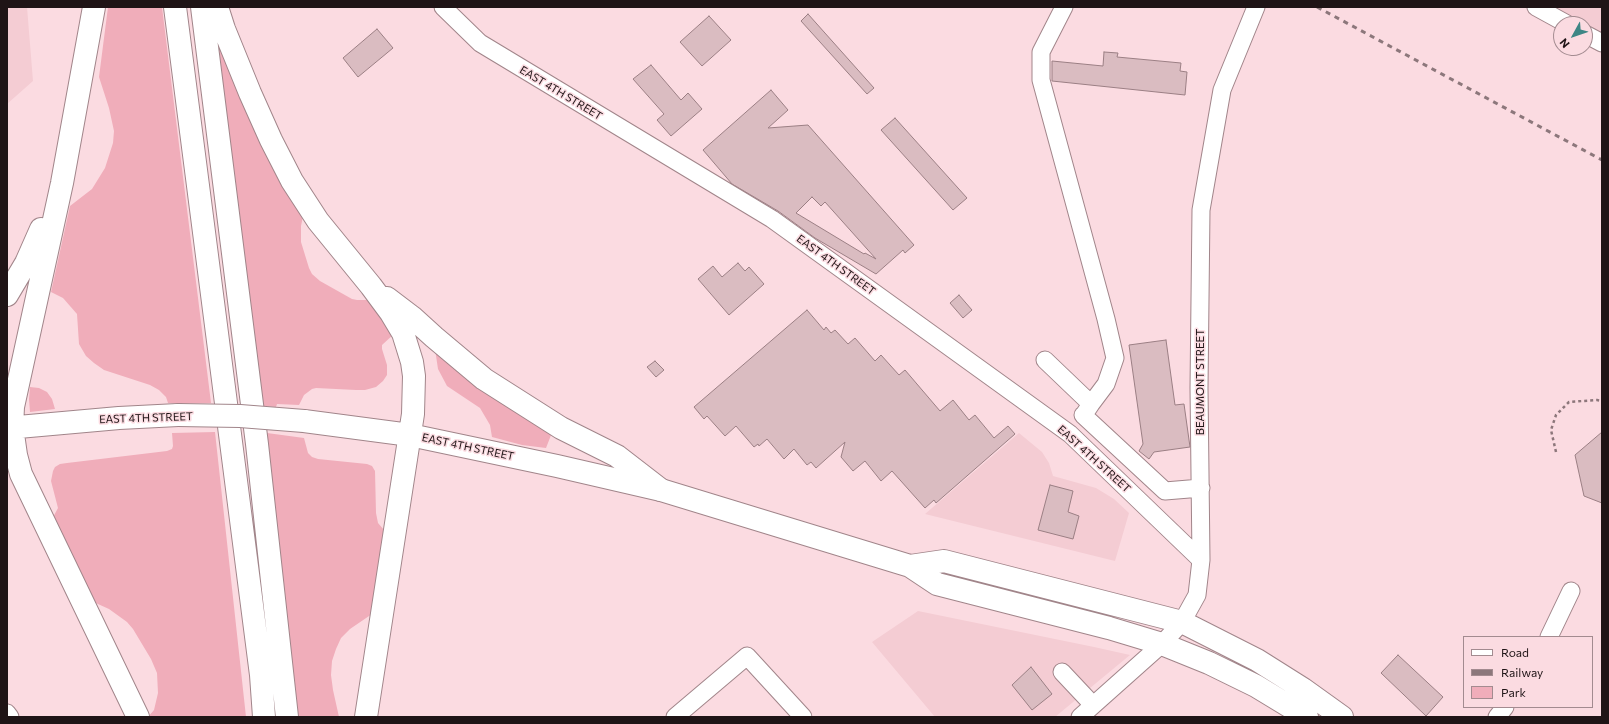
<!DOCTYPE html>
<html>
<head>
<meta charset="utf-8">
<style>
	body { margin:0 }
	#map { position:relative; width:1609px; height:724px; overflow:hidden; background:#fbdbe1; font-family:Commissioner,sans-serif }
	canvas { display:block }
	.frame { position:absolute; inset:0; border:8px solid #1f1416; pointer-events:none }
	.legend { position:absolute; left:1463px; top:636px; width:130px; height:72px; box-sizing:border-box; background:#fbdbe1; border:1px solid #a38b90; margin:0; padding:5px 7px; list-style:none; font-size:12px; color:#1f1416 }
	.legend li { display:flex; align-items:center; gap:8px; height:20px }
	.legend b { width:20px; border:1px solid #a38b90 }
	.north { position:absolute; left:1553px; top:16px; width:40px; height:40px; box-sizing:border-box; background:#fbdbe1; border:1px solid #a38b90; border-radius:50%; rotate:230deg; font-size:11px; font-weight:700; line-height:16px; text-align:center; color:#1f1416 }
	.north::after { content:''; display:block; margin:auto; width:14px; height:18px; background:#3e8685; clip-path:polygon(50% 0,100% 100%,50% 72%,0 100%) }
</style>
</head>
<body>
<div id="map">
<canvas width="1609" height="724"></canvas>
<div class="frame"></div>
<ul class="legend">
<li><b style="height:5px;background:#fff"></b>Road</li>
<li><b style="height:5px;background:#8c777b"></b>Railway</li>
<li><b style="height:11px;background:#f0adba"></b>Park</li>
</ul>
<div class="north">N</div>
</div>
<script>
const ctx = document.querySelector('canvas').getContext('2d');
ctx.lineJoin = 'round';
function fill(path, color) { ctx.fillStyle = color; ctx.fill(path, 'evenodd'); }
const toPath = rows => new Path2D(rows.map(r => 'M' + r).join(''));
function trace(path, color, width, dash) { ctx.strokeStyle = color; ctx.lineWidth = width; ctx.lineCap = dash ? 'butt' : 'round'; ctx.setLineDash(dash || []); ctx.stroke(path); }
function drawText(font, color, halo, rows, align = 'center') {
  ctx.font = font + ' Commissioner,sans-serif'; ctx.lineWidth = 3; ctx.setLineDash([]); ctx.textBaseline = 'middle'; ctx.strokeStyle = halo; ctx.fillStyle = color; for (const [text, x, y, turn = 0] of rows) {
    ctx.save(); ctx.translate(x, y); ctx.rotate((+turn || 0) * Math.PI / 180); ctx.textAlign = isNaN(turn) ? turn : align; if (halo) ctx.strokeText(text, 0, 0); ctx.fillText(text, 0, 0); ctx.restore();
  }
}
const built = toPath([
	[7,7,27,7,33,81,7,104],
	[1536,7,1602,7,1602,43,1585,34,1585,24,1567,24],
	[1019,433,1042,452,1049,463,1053,476,1096,488,1114,499,1129,513,1115,561,925,514],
	[918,611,1094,647,1130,655,1055,717,935,717,872,642]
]);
const green = toPath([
	[108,7,162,7,211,403,168,403,166,397,159,390,150,385,104,370,94,363,86,356,79,344,77,314,63,298,51,292,70,206,92,189,105,168,113,143,114,131,109,108,99,77],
	[213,22,303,216,301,226,301,242,309,268,312,274,320,281,352,299,357,300,370,300,394,334,382,345,382,349,387,365,387,375,383,381,376,387,365,390,356,390,316,388,312,389,304,395,299,405,277,404,276,407,264,406,260,387],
	[435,349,553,430,546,448,522,445,492,437,490,425,480,408,447,386,438,369],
	[30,387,39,388,47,392,52,399,55,409,30,412,29,399],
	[215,432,246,717,148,717,154,710,158,693,157,673,151,659,133,629,127,622,109,609,89,600,51,521,58,508,51,481,53,471,55,467,60,464,67,463,167,451,172,449,173,446,172,433],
	[267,433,304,438,308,453,312,457,318,459,367,464,372,466,375,471,376,513,378,523,384,530,372,614,350,629,341,638,336,649,332,661,331,675,333,690,339,717,296,717]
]);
const building = toPath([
	[808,14,874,88,867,94,801,21,808,14],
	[709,16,731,40,702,66,680,42,709,16],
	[377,29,393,48,358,77,343,58,377,29],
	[1104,52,1118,53,1117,57,1181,63,1180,71,1187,72,1185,95,1052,81,1052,61,1103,66,1104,52],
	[651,65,681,100,688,93,702,109,671,136,657,120,664,114,633,79,651,65],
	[771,90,788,110,768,128,808,125,914,245,905,253,903,250,876,274,815,238,778,211,732,184,703,150,771,90],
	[812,197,821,206,825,202,876,259,865,253,864,254,796,213,812,197],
	[895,118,967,198,953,210,881,130,895,118],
	[738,263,745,271,749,267,764,284,729,315,698,279,713,266,722,277,738,263],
	[959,295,972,310,963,318,950,303,959,295],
	[807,310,824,330,826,327,831,333,835,330,848,344,855,338,875,361,881,355,899,375,905,370,940,411,953,400,969,420,975,415,994,438,1008,426,1015,434,936,503,934,500,925,508,892,471,881,481,865,461,853,471,841,457,845,442,816,468,811,462,807,465,794,449,784,459,767,439,759,446,758,444,754,447,736,426,725,436,707,416,704,419,694,407,807,310],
	[1166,340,1175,405,1184,404,1190,447,1154,452,1149,459,1139,451,1143,444,1129,345,1166,340],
	[655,361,664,370,656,377,647,367,655,361],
	[1602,432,1602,503,1584,496,1575,455,1602,432],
	[1050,485,1073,491,1068,512,1079,516,1073,539,1038,530,1050,485],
	[1398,655,1443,697,1426,716,1381,673,1398,655],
	[1031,667,1052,694,1032,710,1012,685,1031,667]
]);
const path = toPath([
	[1556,452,1551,430,1556,415,1569,402,1597,400,1602,401]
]);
const minor = toPath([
	[443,7,480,43,772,219,1070,434,1201,560],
	[1064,7,1041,52,1041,80,1106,319,1115,358,1106,384,1091,404],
	[1536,7,1567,24],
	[1585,34,1602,43],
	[1045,360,1091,404,1085,413],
	[1083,415,1165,491,1201,488],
	[1549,637,1571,591],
	[1062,672,1093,705],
	[7,713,10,717],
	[675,717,747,656,803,717],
	[1080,717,1162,644,1182,622,1197,595,1201,560,1199,388,1201,210,1222,90,1256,7],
	[1497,717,1505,707]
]);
const major = toPath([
	[410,435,557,466,661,490,910,566,937,584,1109,628,1162,644,1209,663,1256,686,1307,717],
	[910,566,944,561,1182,622,1257,660,1303,689,1342,717]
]);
const highway = toPath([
	[94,7,62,183,13,407,12,427,16,455,21,474,138,717],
	[175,7,261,675,264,717],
	[202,7,257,444,287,717],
	[217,7,224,29,250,93,271,140,292,181,318,221,371,286,391,313,403,333,412,362,414,376,413,414,366,717],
	[7,295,26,263,41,229],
	[387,298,412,317,434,337,484,379,561,428,617,456,661,490],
	[304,421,410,435],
	[7,428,119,418,178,415]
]);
const rail = toPath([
	[1317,7,1602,160]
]);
const highwayBridge = toPath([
	[178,415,240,416,304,421]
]);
const streetNames = [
	["EAST 4TH STREET",561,93,31],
	["EAST 4TH STREET",836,265,36],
	["BEAUMONT STREET",1200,382,-90],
	["EAST 4TH STREET",146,418,-2],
	["EAST 4TH STREET",468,447,12],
	["EAST 4TH STREET",1094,459,42]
];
fill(built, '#f4ccd3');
fill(green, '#f0adba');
fill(building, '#dabcc1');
trace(building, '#9b7f84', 1);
trace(minor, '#a1858a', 19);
trace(major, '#a1858a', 24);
trace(highway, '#a1858a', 24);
trace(path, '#8d777b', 2.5, [3, 3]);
trace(minor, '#fff', 17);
trace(major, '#fff', 22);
trace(highway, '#fff', 22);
trace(rail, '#8c777b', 3, [5, 5]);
trace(highwayBridge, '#a1858a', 24, []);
trace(highwayBridge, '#fff', 22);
drawText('11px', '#1f1416', '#fbdbe1', streetNames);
</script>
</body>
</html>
